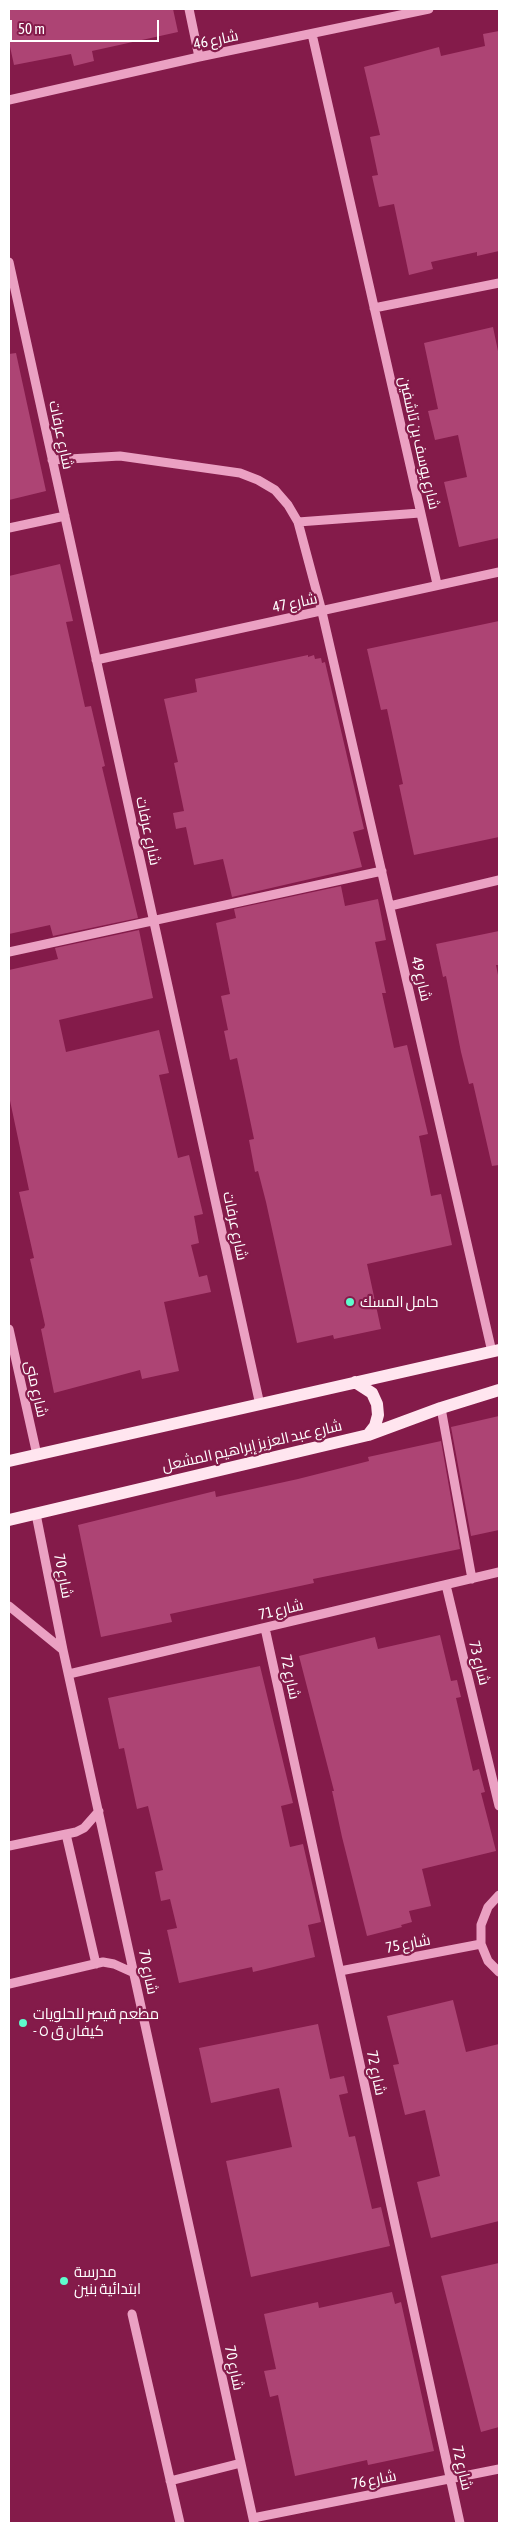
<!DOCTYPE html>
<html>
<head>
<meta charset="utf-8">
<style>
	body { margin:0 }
	#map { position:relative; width:508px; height:2532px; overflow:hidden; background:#841b4a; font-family:"Asap Condensed",sans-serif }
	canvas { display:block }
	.frame { position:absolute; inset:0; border:10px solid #fff; pointer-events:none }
	.scale { position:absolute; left:10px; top:20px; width:149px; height:22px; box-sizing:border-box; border:2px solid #fff; border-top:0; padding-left:6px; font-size:15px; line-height:18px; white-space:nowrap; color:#fff; -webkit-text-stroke:4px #841b4a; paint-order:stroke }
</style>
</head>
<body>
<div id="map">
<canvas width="508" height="2532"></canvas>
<div class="frame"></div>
<div class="scale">50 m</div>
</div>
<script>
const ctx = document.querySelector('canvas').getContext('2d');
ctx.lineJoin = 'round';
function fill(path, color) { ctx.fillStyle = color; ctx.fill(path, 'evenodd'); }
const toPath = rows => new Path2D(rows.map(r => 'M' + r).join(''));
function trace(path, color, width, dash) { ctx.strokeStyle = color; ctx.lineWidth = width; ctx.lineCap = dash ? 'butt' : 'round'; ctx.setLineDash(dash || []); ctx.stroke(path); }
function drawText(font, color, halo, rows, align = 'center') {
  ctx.font = font + ' "Asap Condensed",Cairo,sans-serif'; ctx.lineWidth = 4.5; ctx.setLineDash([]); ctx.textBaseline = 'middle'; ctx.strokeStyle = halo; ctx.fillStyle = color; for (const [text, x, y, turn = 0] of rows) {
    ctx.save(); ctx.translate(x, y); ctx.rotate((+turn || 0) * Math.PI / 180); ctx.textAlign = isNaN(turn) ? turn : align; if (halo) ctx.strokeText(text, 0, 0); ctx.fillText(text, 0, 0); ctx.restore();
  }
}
const building = toPath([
	[9,9,173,9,178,32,92,51,94,61,74,66,71,54,14,65,9,42],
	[499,31,499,251,477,256,477,252,431,262,433,269,409,275,394,204,379,207,372,176,378,175,370,137,380,135,364,67,439,47,441,56,485,46,483,34],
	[493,327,499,356,499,538,459,547,444,482,467,477,458,435,435,440,428,411,438,409,424,343],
	[16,353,46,491,9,500,9,354],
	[60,564,73,621,66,622,85,707,91,706,105,766,102,767,138,918,53,936,50,925,9,934,9,576],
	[499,621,499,837,414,855,399,785,403,784,387,709,381,710,367,649],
	[308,655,308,657,314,655,315,659,321,658,322,663,325,662,364,829,353,832,362,867,232,897,223,859,194,865,186,827,176,829,173,813,184,811,174,763,178,762,164,699,197,692,195,679],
	[341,886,345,906,378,899,386,940,375,942,386,993,382,993,394,1048,407,1045,428,1134,419,1136,431,1196,441,1194,452,1245,367,1264,381,1329,334,1339,333,1335,297,1343,266,1202,258,1171,255,1172,249,1140,254,1139,237,1058,230,1060,224,1031,228,1030,221,996,230,994,216,923,236,918,234,909],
	[139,930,153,998,59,1020,66,1052,159,1030,169,1073,159,1075,178,1158,189,1155,203,1214,194,1216,199,1243,191,1245,199,1277,207,1275,211,1292,164,1302,179,1371,142,1379,140,1370,54,1393,41,1329,44,1328,45,1325,30,1259,34,1258,19,1192,29,1190,9,1096,9,970,58,959,55,948],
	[499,931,499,965,496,965,499,980,499,1165,492,1166,473,1083,469,1084,461,1052,446,976,443,977,436,944],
	[499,1416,499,1530,471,1536,451,1427],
	[441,1441,460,1549,313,1579,314,1583,170,1614,172,1622,101,1637,78,1525,215,1491,216,1497,298,1479,369,1461,368,1457],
	[440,1635,451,1681,457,1680,461,1697,456,1698,473,1771,479,1769,485,1792,481,1793,496,1851,422,1869,431,1906,409,1911,412,1922,401,1925,402,1927,367,1936,342,1837,332,1791,334,1791,299,1656,375,1637,378,1649],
	[260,1666,293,1803,281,1806,290,1847,303,1844,321,1922,308,1925,315,1957,253,1972,252,1967,179,1983,167,1930,177,1928,170,1899,161,1901,155,1872,163,1870,148,1806,137,1809,124,1748,119,1749,108,1698],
	[453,2000,466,2052,499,2044,499,2221,431,2238,417,2182,440,2176,425,2110,405,2115,393,2065,399,2064,387,2016],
	[318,2024,330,2079,344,2076,348,2093,339,2095,349,2137,355,2136,372,2209,381,2207,390,2246,251,2277,226,2161,292,2147,279,2088,211,2103,199,2048],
	[499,2263,499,2427,481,2432,441,2276],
	[392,2292,395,2304,401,2302,434,2451,368,2465,367,2460,295,2476,278,2395,270,2397,264,2371,276,2369,264,2314,318,2302,319,2308]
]);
const minor = toPath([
	[189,9,199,57],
	[312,34,437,584],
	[9,100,199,57,429,9],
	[9,262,260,1405],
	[374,308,499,283],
	[52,460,120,456,240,473,258,480,275,490,288,505,298,522,322,612,492,1352],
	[298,522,420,513],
	[9,528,65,516],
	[96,660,499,572],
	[390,906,499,880],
	[9,952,382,871],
	[9,1329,37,1455],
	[441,1408,472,1579],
	[36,1514,63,1650,254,2523],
	[446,1585,499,1806],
	[9,1606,63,1650],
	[265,1628,460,2523],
	[69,1674,499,1572],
	[66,1834,96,1964],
	[9,1846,76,1832,84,1828,99,1811],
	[499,1895,488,1907,481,1925,481,1944,488,1961,499,1972],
	[340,1971,481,1944],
	[9,1984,103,1962,114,1964,134,1973],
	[132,2314,180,2523],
	[170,2481,241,2463],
	[253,2518,499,2469]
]);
const major = toPath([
	[355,1382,372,1393,377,1404,378,1415,375,1426,368,1435],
	[9,1461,499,1350],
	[9,1520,368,1435,441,1408,499,1390]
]);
const markers = [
	[350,1302,5,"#5efccd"],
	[23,2023,5,"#5efccd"],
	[64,2281,5,"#5efccd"]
];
const streetNames = [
	["شارع 46",216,40,-12],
	["شارع عرفات",61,435,78],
	["شارع يوسف بن تاشفين",419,443,77],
	["شارع 47",295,603,-12],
	["شارع عرفات",148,831,78],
	["شارع 49",421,979,77],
	["شارع عرفات",235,1226,78],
	["شارع منى",36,1389,77],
	["شارع عبد العزيز إبراهيم المشعل",252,1446,-13],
	["شارع 70",63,1576,79],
	["شارع 71",281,1610,-13],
	["شارع 73",479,1663,76],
	["شارع 72",290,1677,78],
	["شارع 75",408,1944,-11],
	["شارع 70",148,1972,78],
	["شارع 72",376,2073,78],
	["شارع 70",234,2368,78],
	["شارع 72",462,2468,77],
	["شارع 76",374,2480,-11]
];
const poiNames = [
	["حامل المسك",360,1302],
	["مطعم قيصر للحلويات",33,2014],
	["- كيفان ق ٥",33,2031],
	["مدرسة",74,2272],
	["ابتدائية بنين",74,2289]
];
fill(building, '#ad4474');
trace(minor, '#eba1c3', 9);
trace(major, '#ffe5ef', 12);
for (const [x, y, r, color] of markers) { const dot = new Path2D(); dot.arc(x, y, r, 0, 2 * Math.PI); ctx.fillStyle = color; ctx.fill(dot); trace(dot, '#841b4a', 2); }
drawText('15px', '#fff', '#841b4a', streetNames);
drawText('15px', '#fff', '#841b4a', poiNames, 'left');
</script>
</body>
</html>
